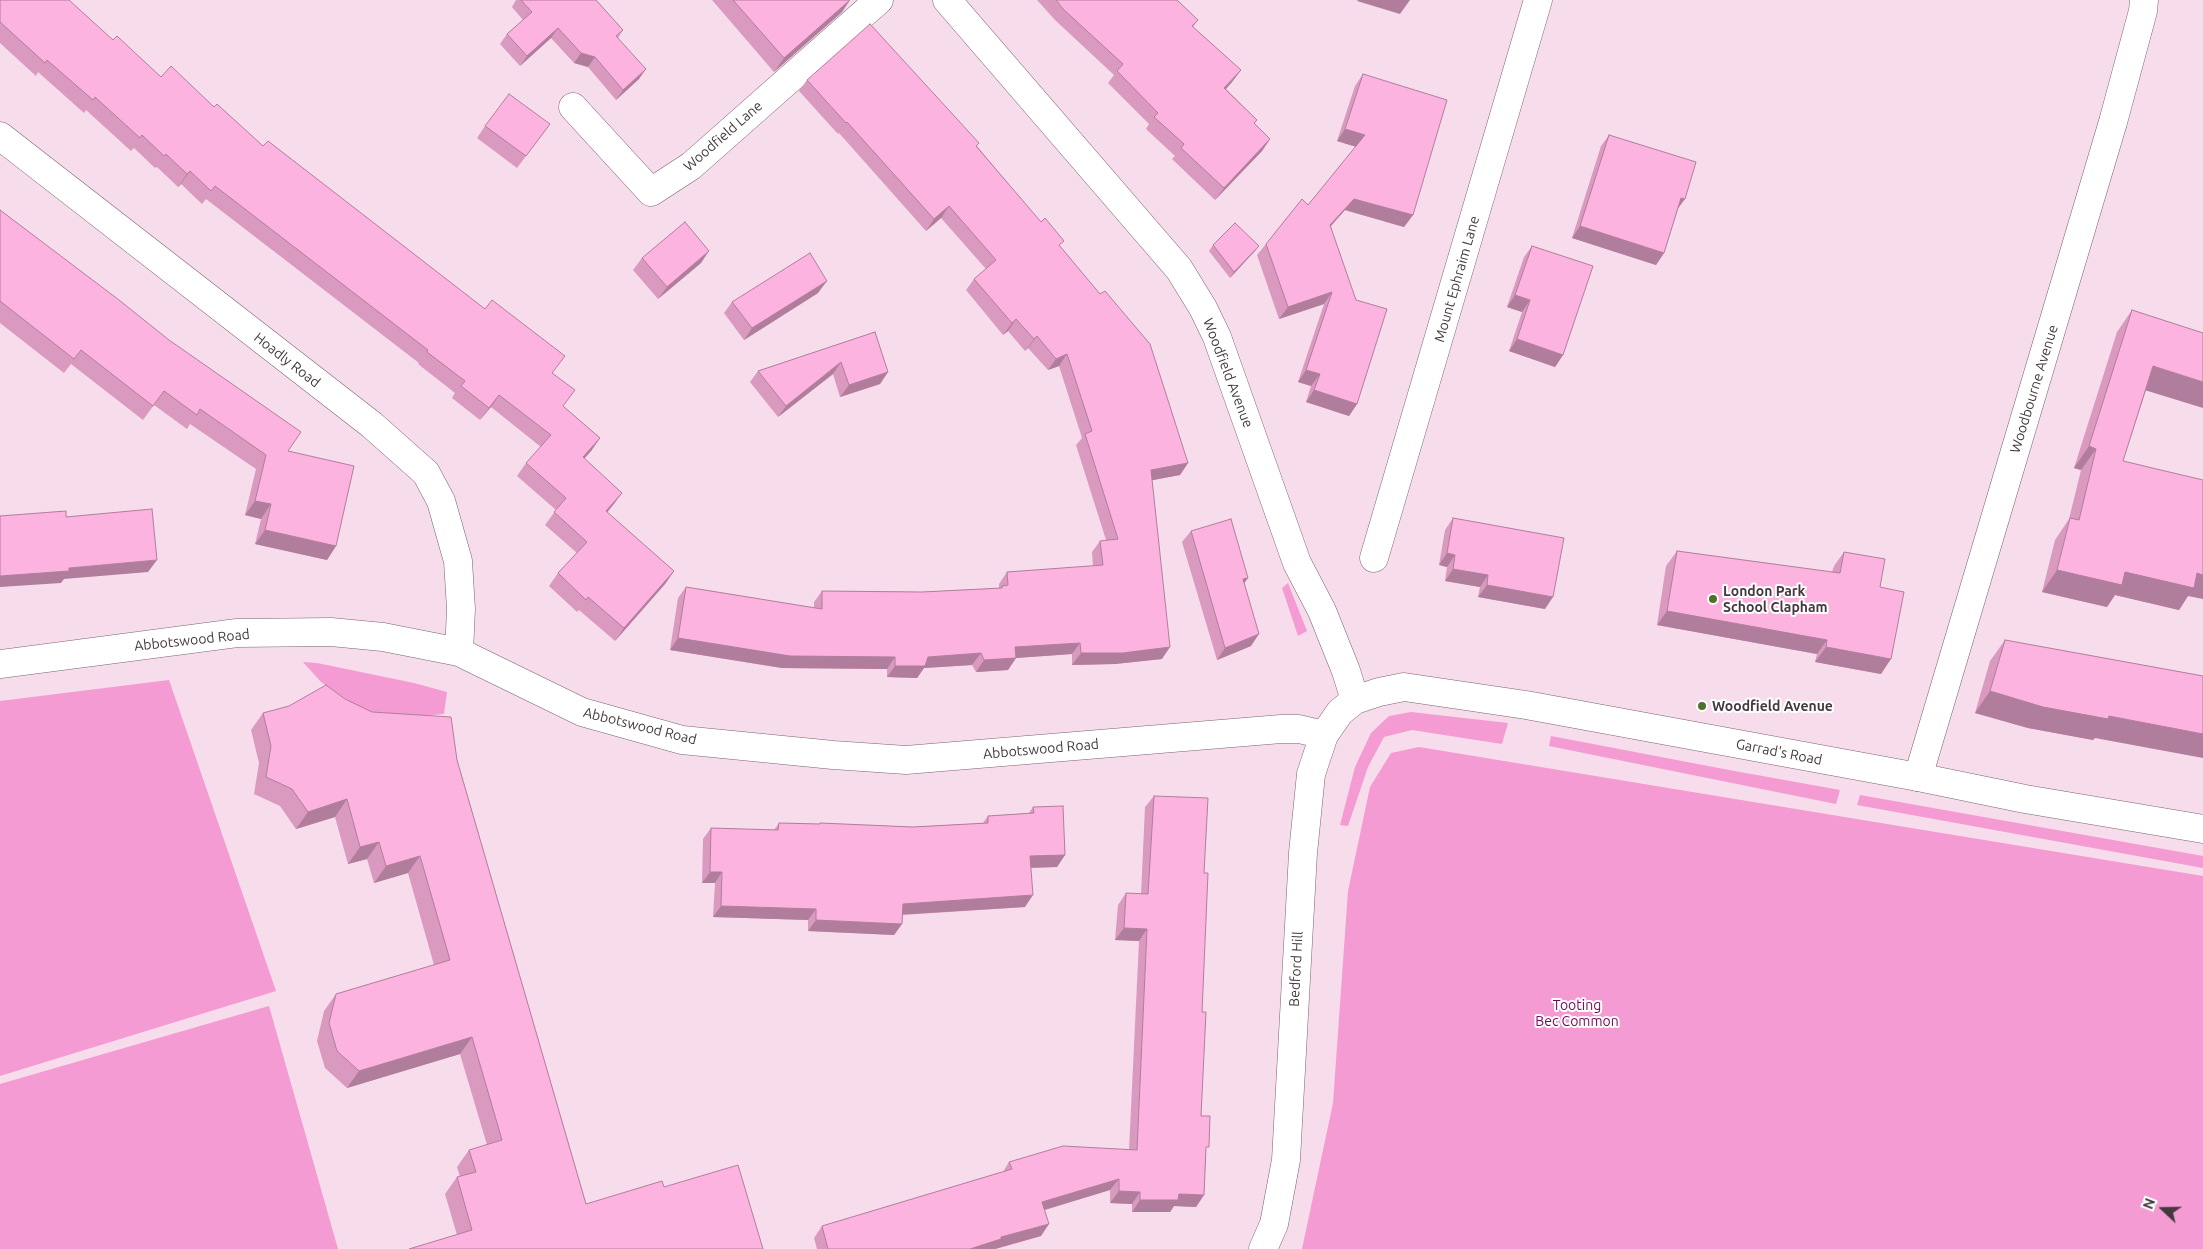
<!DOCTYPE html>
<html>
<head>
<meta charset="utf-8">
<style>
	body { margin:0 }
	#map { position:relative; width:2203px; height:1249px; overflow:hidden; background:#f7dceb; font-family:Ubuntu,sans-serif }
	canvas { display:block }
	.north { position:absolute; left:2138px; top:1184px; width:50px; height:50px; -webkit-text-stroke:4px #fff; paint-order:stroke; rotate:291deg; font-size:14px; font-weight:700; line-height:20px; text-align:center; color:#44393f }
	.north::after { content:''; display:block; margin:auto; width:18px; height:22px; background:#44393f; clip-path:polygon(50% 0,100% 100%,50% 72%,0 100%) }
</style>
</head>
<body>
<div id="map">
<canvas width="2203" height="1249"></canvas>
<div class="north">N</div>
</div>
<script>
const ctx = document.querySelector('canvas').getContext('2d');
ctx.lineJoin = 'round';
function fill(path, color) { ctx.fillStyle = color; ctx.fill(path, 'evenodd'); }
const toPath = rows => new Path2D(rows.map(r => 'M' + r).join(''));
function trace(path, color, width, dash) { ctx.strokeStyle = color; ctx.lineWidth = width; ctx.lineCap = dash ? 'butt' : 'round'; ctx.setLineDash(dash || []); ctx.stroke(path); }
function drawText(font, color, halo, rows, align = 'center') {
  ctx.font = font + ' Ubuntu,sans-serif'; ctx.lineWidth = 4; ctx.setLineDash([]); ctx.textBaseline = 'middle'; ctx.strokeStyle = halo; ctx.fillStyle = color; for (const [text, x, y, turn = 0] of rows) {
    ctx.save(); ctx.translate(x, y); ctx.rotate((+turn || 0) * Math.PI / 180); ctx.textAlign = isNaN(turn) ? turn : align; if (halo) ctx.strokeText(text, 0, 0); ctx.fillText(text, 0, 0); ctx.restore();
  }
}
const green = toPath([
	[1288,583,1307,631,1298,636,1282,588],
	[303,662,317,663,414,683,447,692,444,714,396,718,361,710,321,682],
	[169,680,276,991,0,1076,0,701],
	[1411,712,1508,723,1502,744,1412,730,1384,737,1368,767,1348,826,1340,825,1355,767,1371,733,1389,716],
	[1551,736,1729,770,1840,790,1836,804,1549,746],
	[1419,747,2203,876,2203,1249,1302,1249,1333,1103,1348,891,1370,787,1391,753],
	[1860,795,2203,856,2203,868,1857,805],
	[269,1006,338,1249,0,1249,0,1084]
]);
const street = toPath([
	[573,107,651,192,691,166,879,0],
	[0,136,372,425,426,473,441,501,458,561,461,609,459,652],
	[1374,558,1538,0],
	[0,664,237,633,331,632,383,637,459,652,582,712,682,740,833,755,906,760,1281,729,1299,729,1324,735],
	[1918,777,2113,122,2143,11,2144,0]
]);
const secondary = toPath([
	[947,0,1179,269,1203,308,1217,337,1297,563,1322,611,1346,671,1355,700],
	[1263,1249,1274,1224,1286,1160,1303,853,1311,774,1324,735,1340,712,1355,700,1379,692,1404,687,1526,705,1918,777,2025,799,2203,829]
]);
const wall = toPath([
	[0,0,113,40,161,77,214,107,263,146,553,373,563,406,600,438,591,451,584,459,622,493,607,513,674,571,665,584,615,641,579,610,577,612,549,586,558,573,577,553,545,525,556,510,517,476,526,463,541,447,491,407,480,420,452,398,455,393,418,364,419,363,206,199,202,204,181,184,178,187,157,167,155,168,134,148,131,151,86,110,84,113,38,72,36,76,0,43],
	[516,0,596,0,623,30,618,38,639,79,616,100,588,67,574,63,551,38,520,66,500,44,507,34,523,20,512,7],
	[712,0,850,0,842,12,774,72],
	[1037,0,1177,0,1198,20,1193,27,1241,70,1232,82,1226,89,1257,120,1254,124,1270,139,1262,151,1215,200,1172,159,1175,156,1146,129,1149,124,1108,83,1114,75,1055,20],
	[1363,74,1413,215,1404,227,1345,210,1331,226,1357,404,1349,416,1306,402,1311,386,1298,382,1324,304,1279,319,1257,255,1266,244,1308,205,1356,147,1337,141,1355,86],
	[807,80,977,146,1060,246,1188,463,1180,475,1152,480,1162,659,1115,664,1072,665,1072,654,1016,658,1008,670,976,672,972,665,924,668,917,678,887,677,887,669,782,668,670,650,678,598,686,587,814,608,814,602,822,591,922,592,999,588,999,584,1007,572,1093,566,1092,552,1100,541,1106,540,1076,445,1082,438,1059,366,1048,370,1028,348,1025,351,1008,331,1003,335,966,290,974,279,986,269,941,218,926,231,839,133,838,134,799,91],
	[550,124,517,168,477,138,485,126],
	[1609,135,1678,209,1664,253,1656,265,1572,238,1601,146],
	[0,210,288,451,336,546,327,560,255,544,261,519,245,515,256,469,190,424,187,429,154,405,143,420,71,364,64,373,0,323],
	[1213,245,1259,246,1254,252,1230,278,1209,251],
	[1532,246,1563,355,1555,367,1509,351,1522,312,1507,307,1524,257],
	[642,258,701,263,658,299,633,270],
	[818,293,744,340,724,313,732,302],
	[2132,310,2146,390,2123,461,2188,596,2179,610,2115,595,2107,607,2042,592,2055,540,2069,519,2081,470,2074,468,2117,332],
	[875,332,888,372,880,384,840,397,833,374,778,417,750,382,758,371],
	[1453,518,1545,609,1478,597,1480,587,1445,581,1447,567,1439,565,1445,530],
	[1191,531,1248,578,1244,583,1251,646,1217,660,1182,542],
	[1677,551,1832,572,1834,566,1844,552,1880,587,1881,674,1815,662,1817,654,1657,625,1666,566],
	[2005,640,2095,738,2093,740,2028,728,1975,713,1990,661],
	[345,699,457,760,586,1204,664,1187,763,1249,457,1235,445,1194,457,1177,460,1177,457,1167,469,1150,487,1145,460,1054,347,1088,325,1068,317,1041,324,1011,336,994,434,965,408,873,374,883,367,859,348,864,335,817,296,829,280,806,254,794,259,763,251,730,263,713],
	[1154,796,1204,873,1202,1012,1201,1116,1206,1152,1204,1195,1196,1207,1174,1206,1170,1212,1132,1212,1132,1204,1110,1203,1110,1190,1045,1210,1041,1236,995,1249,817,1249,814,1238,822,1226,1003,1172,1009,1162,1129,1150,1139,941,1115,940,1118,905,1126,893,1141,894,1145,807],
	[1033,807,1065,855,1057,867,1031,868,1025,907,902,915,902,924,894,935,808,931,808,920,713,917,715,883,702,883,703,839,711,828,774,830,779,823,819,824,820,823,913,827,983,823,988,816,1029,813]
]);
const shadedWall = toPath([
	[850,0,842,12,774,72,784,58],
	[1358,0,1410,0,1400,14,1357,1],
	[558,28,551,38,520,66,527,56],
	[581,53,595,57,588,67,574,63],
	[646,69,639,79,616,100,623,90],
	[1241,70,1232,82,1216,100,1224,88],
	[1345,129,1365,135,1357,147,1337,141],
	[1270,139,1262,151,1215,200,1224,188],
	[190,171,181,184,178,187,187,174],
	[1681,198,1685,199,1676,211],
	[1354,199,1413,215,1404,227,1345,210,1322,236,1330,225],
	[949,206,941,218,926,231,934,219],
	[1580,226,1664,253,1656,265,1572,238],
	[1259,246,1254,252,1230,278,1234,272],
	[709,251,701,263,658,299,667,287],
	[827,281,818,293,744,340,752,328],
	[1332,292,1324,304,1279,319,1288,307],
	[1515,295,1530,300,1522,312,1507,307],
	[1016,319,1008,331,1003,335,1012,323],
	[1037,336,1028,348,1025,351,1034,339],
	[1517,339,1563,355,1555,367,1509,351],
	[1067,354,1059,366,1048,370,1056,359],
	[841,362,833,374,778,417,786,406],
	[2153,366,2203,382,2203,408,2138,388],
	[1306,370,1320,374,1311,386,1298,382],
	[888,372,880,384,840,397,849,385],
	[1314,390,1357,404,1349,416,1306,402],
	[499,395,491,407,480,420,489,408],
	[600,438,591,451,574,470,583,457],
	[2089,446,2096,449,2081,470,2074,468],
	[1188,463,1180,475,1143,482,1151,470],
	[622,493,613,505,597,524,606,511],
	[255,501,271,504,261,519,245,515],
	[265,530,336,546,327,560,255,544],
	[1447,553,1455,555,1447,567,1439,565],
	[157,560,148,572,64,579,61,583,0,587,0,576,69,568],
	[1453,569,1488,575,1480,587,1445,581],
	[2057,570,2197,573,2203,575,2203,599,2188,596,2179,610,2115,595,2107,607,2042,592],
	[674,571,665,584,615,641,624,628],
	[1248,578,1240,589,1243,579],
	[1487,585,1553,597,1545,609,1478,597],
	[1667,611,1827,640,1817,654,1657,625],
	[1259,634,1251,646,1217,660,1225,648],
	[678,638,895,657,887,669,782,668,670,650],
	[1080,643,1072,654,1016,658,1008,670,976,672,984,660,1015,647],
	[1170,647,1162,659,1115,664,1072,665,1081,653],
	[1826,647,1891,659,1881,674,1815,662],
	[981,653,972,665,924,668,917,678,887,677,895,666,928,657],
	[1990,691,2109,716,2203,734,2203,758,2095,738,2093,740,2028,728,1975,713],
	[347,799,335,817,296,829,308,812],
	[379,842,367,859,348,864,360,847],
	[1065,855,1057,867,1022,868,1030,856],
	[420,856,408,873,374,883,386,866],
	[710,872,722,872,715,883,702,883],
	[1033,895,1025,907,895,915,903,904],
	[721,906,816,909,808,920,713,917],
	[816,920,902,924,894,935,808,931],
	[1124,928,1147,929,1139,941,1115,940],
	[472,1037,460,1054,347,1088,359,1071],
	[1119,1179,1110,1190,1034,1213,1042,1202],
	[1119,1191,1140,1192,1132,1204,1110,1203],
	[1179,1194,1204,1195,1196,1207,1174,1206,1170,1212,1132,1212,1140,1200],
	[1049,1224,1041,1236,995,1249,970,1249,1001,1237]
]);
const building = toPath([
	[0,0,69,0,113,40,117,36,161,77,171,66,214,107,217,104,263,146,268,141,485,309,492,300,565,356,552,373,575,390,563,406,600,438,583,457,622,493,606,511,674,571,624,628,588,597,586,600,558,573,587,542,554,512,566,498,526,463,551,435,499,395,489,408,461,386,465,381,427,352,428,350,215,186,211,191,190,171,187,174,166,154,164,156,142,135,140,138,95,97,93,100,47,60,45,63,0,22,0,0],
	[521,0,596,0,623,30,616,36,646,69,623,90,595,57,581,53,558,28,527,56,507,34,532,12,521,0],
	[733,0,850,0,784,58,733,0],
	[1056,0,1177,0,1198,20,1192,26,1241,70,1224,88,1257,120,1254,123,1270,139,1224,188,1181,148,1184,144,1154,117,1158,113,1117,71,1123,64,1063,9,1056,0],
	[870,24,979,143,976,146,1041,222,1045,218,1064,241,1059,245,1100,294,1105,291,1150,344,1188,463,1151,470,1170,647,1123,653,1081,653,1080,643,1015,647,1016,658,984,660,981,653,928,657,925,666,895,666,895,657,790,656,678,638,686,587,822,609,822,591,922,592,1002,588,1002,586,1008,585,1007,572,1103,565,1100,541,1118,539,1085,434,1092,431,1067,354,1056,359,1037,336,1034,339,1016,319,1012,323,974,279,996,260,949,206,934,219,847,122,846,123,807,80,870,24],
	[1363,74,1447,100,1413,215,1354,199,1330,225,1356,300,1387,309,1357,404,1314,390,1320,374,1306,370,1332,292,1288,307,1266,244,1302,199,1308,205,1365,135,1345,129,1363,74],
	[509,94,550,124,526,156,485,126,509,94],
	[1609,135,1696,162,1685,199,1681,198,1664,253,1580,226,1609,135],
	[0,210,119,300,169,340,301,432,288,451,354,466,336,546,265,530,271,504,255,501,266,455,200,409,197,415,164,391,153,406,81,350,74,359,0,301,0,210],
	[685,222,709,251,667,287,642,258,685,222],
	[1235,223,1259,246,1234,272,1213,245,1235,223],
	[1532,246,1593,266,1563,355,1517,339,1530,300,1515,295,1532,246],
	[810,253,827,281,752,328,732,302,810,253],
	[2132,310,2203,333,2203,382,2153,366,2123,461,2203,480,2203,575,2197,573,2194,588,2125,572,2122,585,2057,570,2070,518,2079,520,2096,449,2089,446,2132,310],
	[875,332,888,372,849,385,841,362,786,406,758,371,875,332],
	[152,509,157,560,69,568,69,571,0,576,0,516,66,511,66,517,152,509],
	[1453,518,1564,538,1553,597,1487,585,1488,575,1453,569,1455,555,1447,553,1453,518],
	[1231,519,1248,578,1243,579,1259,634,1225,648,1191,531,1231,519],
	[1677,551,1840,573,1844,552,1885,559,1880,587,1904,592,1891,659,1826,647,1827,640,1667,611,1677,551],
	[2005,640,2203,676,2203,734,2109,716,2108,719,2043,707,1990,691,2005,640],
	[326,685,345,699,372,712,451,717,457,760,586,1204,662,1181,664,1187,738,1165,763,1249,409,1249,472,1230,457,1177,476,1172,469,1150,502,1140,472,1037,359,1071,337,1051,329,1023,336,994,450,960,420,856,386,866,379,842,360,847,347,799,308,812,292,789,266,777,271,746,263,713,289,706,326,685],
	[1154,796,1208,798,1204,873,1208,873,1202,1012,1206,1012,1201,1116,1210,1116,1209,1147,1206,1147,1204,1195,1179,1194,1178,1200,1140,1200,1140,1192,1119,1191,1119,1179,1042,1202,1049,1224,1001,1237,1001,1239,970,1249,828,1249,822,1226,1012,1169,1009,1162,1063,1146,1137,1150,1147,929,1124,928,1126,893,1148,894,1154,796],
	[1063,806,1065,855,1030,856,1033,895,903,904,902,924,816,920,816,909,721,906,722,872,710,872,711,828,778,830,779,823,820,824,820,823,913,827,988,823,988,816,1034,813,1033,807,1063,806]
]);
const markers = [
	[1713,599,5,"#4b712b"],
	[1702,706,5,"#4b712b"]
];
const streetNames = [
	["Woodfield Lane",723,136,-41],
	["Mount Ephraim Lane",1457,279,-74],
	["Hoadly Road",287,360,38],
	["Woodfield Avenue",1228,373,69],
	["Woodbourne Avenue",2034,389,-73],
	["Abbotswood Road",192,640,-6],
	["Abbotswood Road",640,726,14],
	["Abbotswood Road",1041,749,-5],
	["Garrad's Road",1779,752,11],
	["Bedford Hill",1296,969,-87]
];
const poiNames = [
	["London Park",1723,591],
	["School Clapham",1723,607],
	["Woodfield Avenue",1712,706]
];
const parkNames = [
	["Tooting",1577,1005],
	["Bec Common",1577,1021]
];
fill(green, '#f39bd2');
trace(street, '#7a6371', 29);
trace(secondary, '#7a6371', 29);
trace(street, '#fff', 28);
trace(secondary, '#fff', 28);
fill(wall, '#da9ac0');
fill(shadedWall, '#b17d9c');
fill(building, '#fdb3df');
trace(building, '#b17d9c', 1);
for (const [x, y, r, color] of markers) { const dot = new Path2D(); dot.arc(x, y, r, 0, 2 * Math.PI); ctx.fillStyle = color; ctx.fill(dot); trace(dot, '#fff', 2); }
drawText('14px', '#44393f', '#fff', streetNames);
drawText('bold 14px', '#44393f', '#fff', poiNames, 'left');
drawText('14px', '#750859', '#fff', parkNames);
</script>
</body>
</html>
